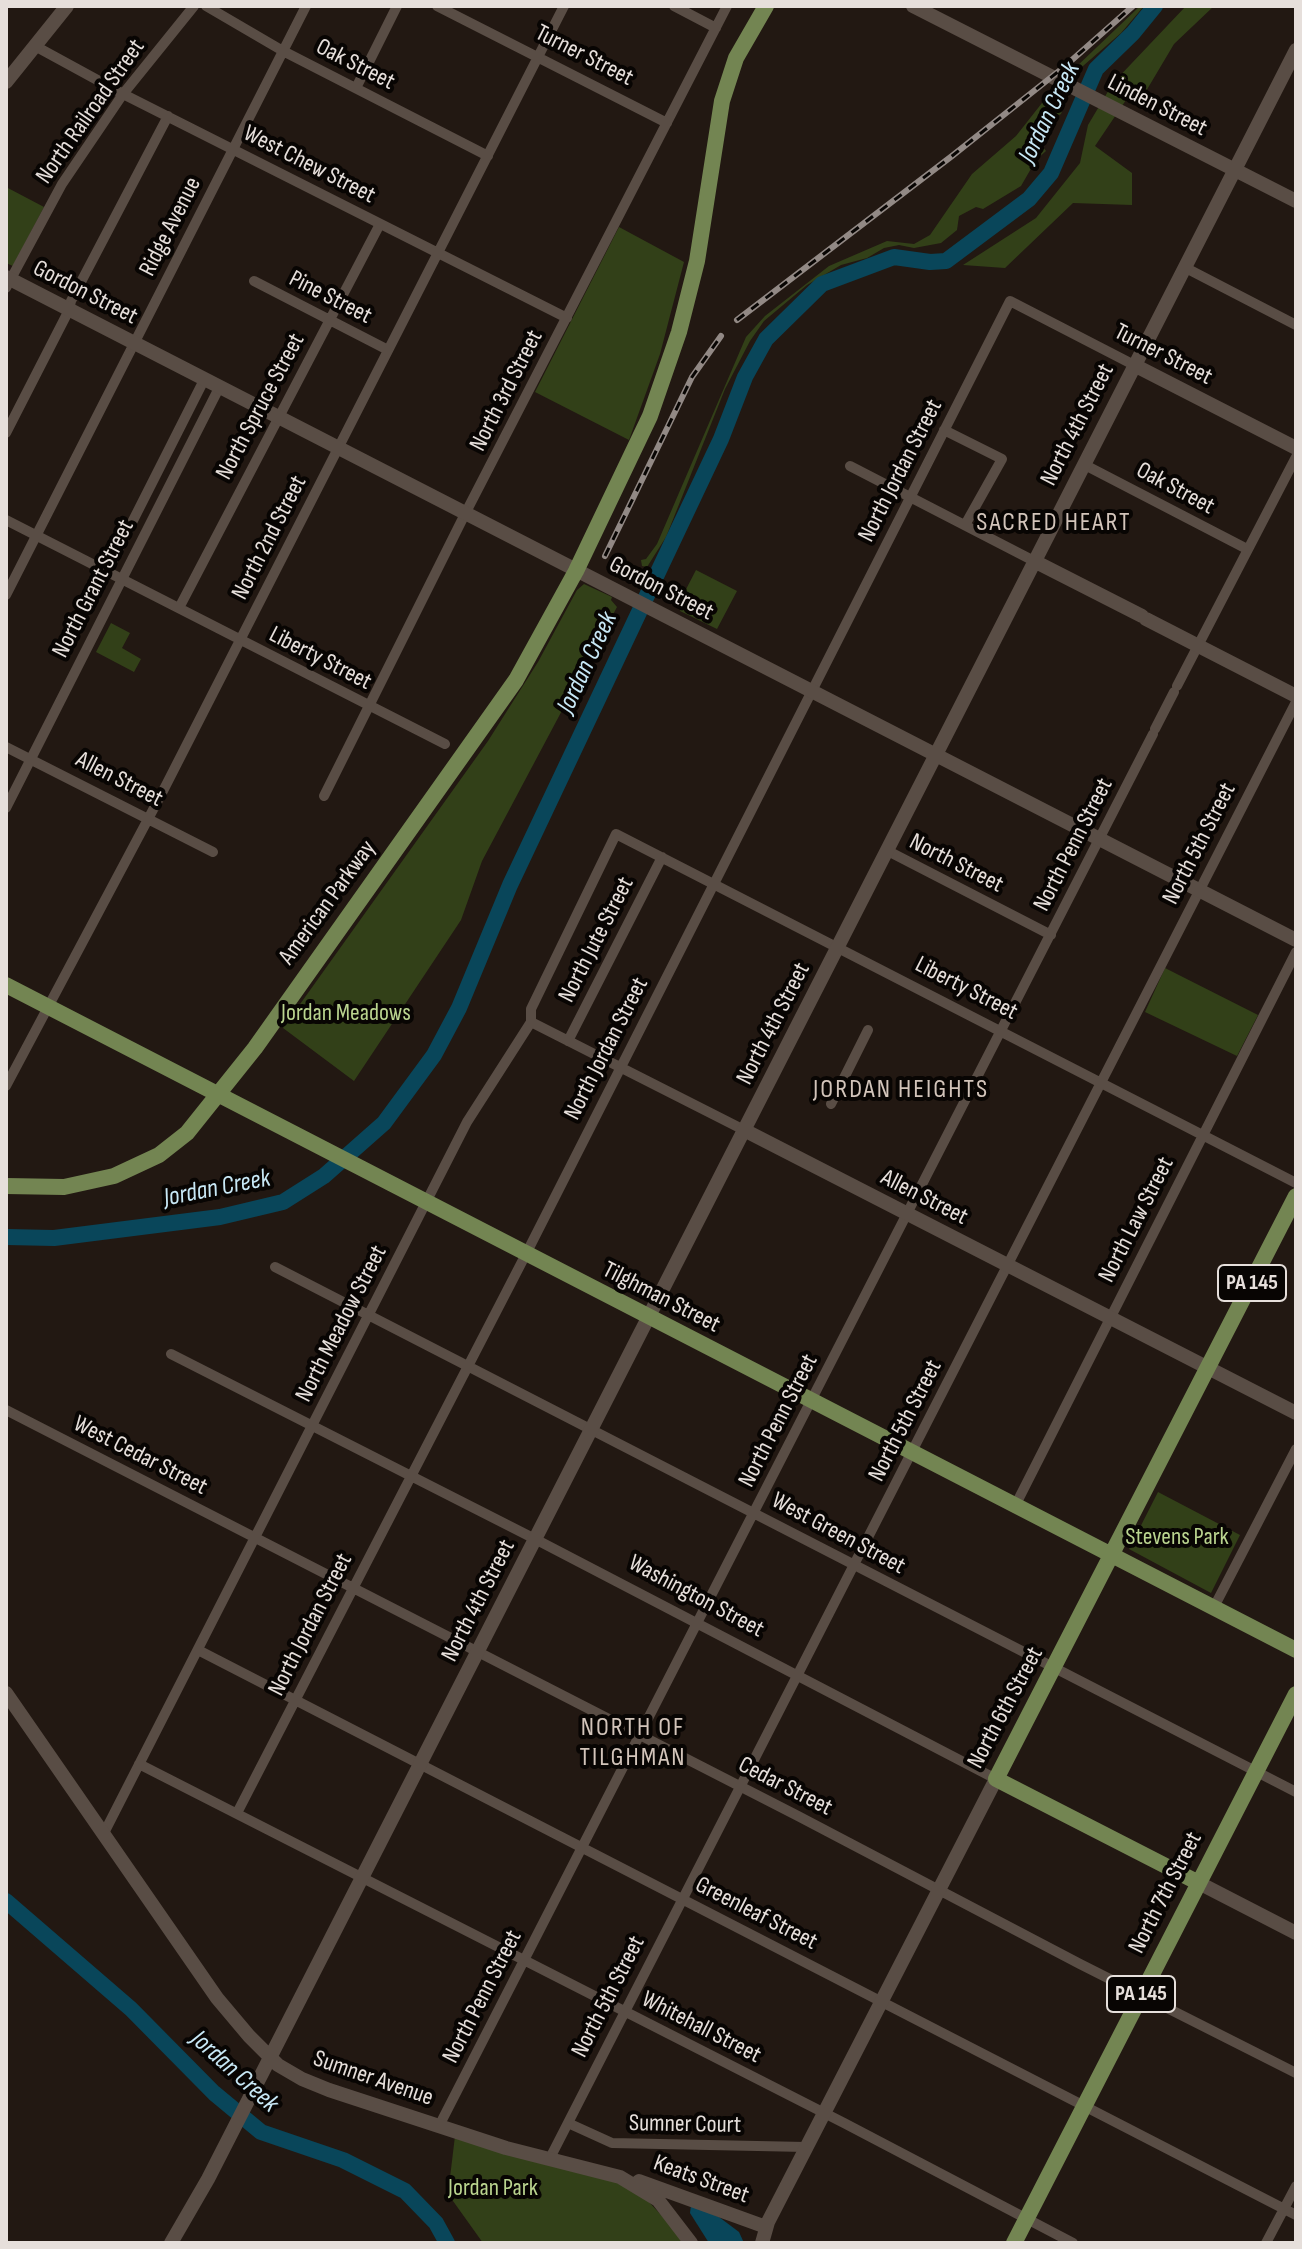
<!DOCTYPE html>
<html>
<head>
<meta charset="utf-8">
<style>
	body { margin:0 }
	#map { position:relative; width:1302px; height:2249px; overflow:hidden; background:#221812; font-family:"Sofia Sans Condensed",sans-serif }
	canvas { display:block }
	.frame { position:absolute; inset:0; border:8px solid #e6dfdb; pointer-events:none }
</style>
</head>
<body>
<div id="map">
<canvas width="1302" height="2249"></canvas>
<div class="frame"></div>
</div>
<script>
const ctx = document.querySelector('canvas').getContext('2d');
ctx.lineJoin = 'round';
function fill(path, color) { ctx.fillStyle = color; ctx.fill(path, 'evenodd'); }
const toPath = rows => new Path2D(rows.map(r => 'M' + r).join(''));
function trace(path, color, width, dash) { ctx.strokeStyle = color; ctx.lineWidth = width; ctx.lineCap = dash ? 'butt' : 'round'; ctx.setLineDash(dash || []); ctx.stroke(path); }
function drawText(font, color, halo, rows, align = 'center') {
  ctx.font = font + ' "Sofia Sans Condensed",sans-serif'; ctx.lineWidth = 8; ctx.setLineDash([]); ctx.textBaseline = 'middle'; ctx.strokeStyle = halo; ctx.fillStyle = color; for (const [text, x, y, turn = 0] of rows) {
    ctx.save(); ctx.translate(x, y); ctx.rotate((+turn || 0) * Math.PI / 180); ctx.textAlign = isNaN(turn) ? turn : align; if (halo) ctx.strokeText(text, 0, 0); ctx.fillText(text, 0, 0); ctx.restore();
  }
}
const green = toPath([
	[1140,6,1144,6,1121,33,1076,72,1061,114,1042,124,1033,133,1046,151,1036,160,1021,186,983,209,976,207,959,216,957,230,941,243,914,248,899,245,884,248,867,258,841,265,807,285,764,321,750,341,725,389,666,537,647,567,642,566,641,560,646,559,657,544,746,337,765,316,829,266,887,241,914,244,930,235,972,174,1016,136,1053,89],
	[1186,6,1214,6,1174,44,1139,103,1128,97,1095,146,1132,173,1132,205,1073,203,1005,268,963,265,1036,218,1080,163,1088,125,1113,83],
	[6,187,44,207,13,266,6,263],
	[619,227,684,262,660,354,629,440,535,392],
	[696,570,737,591,717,629,680,611,681,599],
	[584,584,612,597,611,600,617,607,482,861,461,920,354,1081,283,1028,488,741,538,662,577,590],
	[111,623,130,633,122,648,141,659,134,672,96,652],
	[1165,968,1258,1015,1237,1056,1145,1012],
	[1158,1492,1240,1535,1211,1593,1129,1549],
	[455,2136,614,2180,648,2201,676,2231,682,2243,483,2243,448,2194]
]);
const water = toPath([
	[691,2205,719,2217,739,2232,744,2243,709,2243,690,2213]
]);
const river = toPath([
	[6,1237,54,1238,220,1217,283,1202,324,1176,384,1123,434,1055,459,1008,510,885,721,439,745,377,766,339,822,284,894,257,930,262,946,261,1029,199,1051,173,1096,69,1133,33,1155,6],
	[6,1901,131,2009,214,2093,261,2132,343,2160,405,2191,436,2223,447,2243]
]);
const street = toPath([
	[206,6,283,51,488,156],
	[437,6,667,123],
	[674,6,716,28],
	[35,46,123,94,567,318],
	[356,88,397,6],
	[1184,267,1296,325],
	[254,281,388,350],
	[6,288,62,184,123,94,194,6],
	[944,430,1002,459,965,525],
	[6,433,69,310,71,301,168,116],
	[1083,464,1247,549],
	[850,466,1034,561],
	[6,520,445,744],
	[107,572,204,380],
	[6,595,306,6],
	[179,608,380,224],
	[1177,686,1296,457],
	[1155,729,1174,692],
	[6,747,213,852],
	[324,796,465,514,727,6],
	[6,808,219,388],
	[886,850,1051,935],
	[531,1022,744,1130],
	[568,1041,662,857],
	[6,1086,163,791,564,6],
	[831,1104,868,1030],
	[275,1267,1296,1792],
	[171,1354,535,1539,996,1779],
	[6,1410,798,1816,1080,1964,1296,2073],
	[1015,1506,1296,952],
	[1213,1609,1296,1449],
	[198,1650,1296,2215],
	[139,1764,844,2123,1073,2243],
	[237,1813,526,1254,1010,301,1134,365],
	[103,1835,467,1122,531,1022,531,1009,616,834,1296,1183],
	[568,2123,612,2143,806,2147],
	[439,2126,1153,734],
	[550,2158,1296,702],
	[1266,2243,1296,2186]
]);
const secondary = toPath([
	[913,6,1296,201],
	[6,82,67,6],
	[6,277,1296,940],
	[1134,365,1296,448],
	[1034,561,1142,616],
	[1146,619,1296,696],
	[744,1130,1296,1413],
	[6,1693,217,1998,249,2036,278,2065,302,2079,329,2090,506,2148,620,2177,658,2200,691,2243],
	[1199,1883,1296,1933],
	[639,2181,766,2227],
	[171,2243,208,2179,1296,50],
	[762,2243,768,2222,996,1779]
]);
const primary = toPath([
	[6,985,1296,1650],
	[6,1186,64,1187,114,1176,159,1155,187,1133,255,1048,516,680,576,571,650,416,679,332,697,261,722,101,736,58,766,6],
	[1199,1883,996,1779,1296,1196],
	[1014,2243,1296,1694]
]);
const rail = toPath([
	[737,320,952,156,1064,67,1133,6],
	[605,556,692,377,721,336]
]);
const shields = [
	[1252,1283,68],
	[1141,1994,68]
];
const shieldNames = [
	["PA 145",1252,1283],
	["PA 145",1141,1994]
];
const streetNames = [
	["Turner Street",584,56,27],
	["Oak Street",355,65,27],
	["Linden Street",1157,106,27],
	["North Railroad Street",91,112,-55],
	["West Chew Street",309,165,27],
	["Ridge Avenue",171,227,-63],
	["Gordon Street",85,293,27],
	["Pine Street",330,298,27],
	["Turner Street",1163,355,27],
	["North 3rd Street",507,391,-63],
	["North Spruce Street",261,407,-62],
	["North 4th Street",1078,425,-63],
	["North Jordan Street",901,471,-63],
	["Oak Street",1175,489,28],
	["North 2nd Street",270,538,-63],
	["North Grant Street",94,589,-63],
	["Gordon Street",661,589,27],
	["Liberty Street",320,659,27],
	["Allen Street",119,780,27],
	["North 5th Street",1200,844,-63],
	["North Penn Street",1074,845,-63],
	["North Street",956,864,27],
	["American Parkway",328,903,-54],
	["North Jute Street",597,940,-63],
	["Liberty Street",966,989,27],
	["North 4th Street",774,1024,-63],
	["North Jordan Street",607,1049,-63],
	["Allen Street",924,1198,27],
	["North Law Street",1137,1220,-63],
	["Tilghman Street",661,1298,27],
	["North Meadow Street",342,1324,-63],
	["North Penn Street",779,1421,-63],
	["North 5th Street",906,1421,-63],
	["West Cedar Street",140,1456,27],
	["West Green Street",838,1534,28],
	["Washington Street",696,1597,28],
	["North 4th Street",479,1601,-63],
	["North Jordan Street",311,1625,-63],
	["North 6th Street",1006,1708,-62],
	["Cedar Street",785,1787,27],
	["North 7th Street",1166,1893,-63],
	["Greenleaf Street",756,1914,27],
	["North Penn Street",483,1997,-63],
	["North 5th Street",609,1997,-63],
	["Whitehall Street",701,2028,27],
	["Sumner Avenue",373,2079,19],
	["Sumner Court",685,2125,1],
	["Keats Street",701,2180,20]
];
const parkNames = [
	["Jordan Meadows",346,1014],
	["Stevens Park",1177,1538],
	["Jordan Park",493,2189]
];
const waterNames = [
	["Jordan Creek",1050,113,-64],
	["Jordan Creek",588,663,-65],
	["Jordan Creek",217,1189,-11],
	["Jordan Creek",234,2072,42]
];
const neighbourhoodNames = [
	["SACRED HEART",1054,523],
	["JORDAN HEIGHTS",901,1090],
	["NORTH OF",633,1728],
	["TILGHMAN",633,1758]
];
fill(green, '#324018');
fill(water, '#09465a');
trace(river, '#09465a', 16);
trace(street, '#594d45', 10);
trace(secondary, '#594d45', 14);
trace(primary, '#738552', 16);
trace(rail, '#928985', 6);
trace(rail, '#080503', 3, [9]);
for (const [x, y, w] of shields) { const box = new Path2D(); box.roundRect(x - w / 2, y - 18, w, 36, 6); ctx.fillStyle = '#080503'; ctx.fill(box); trace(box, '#e6dfdb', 2); }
drawText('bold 22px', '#e6dfdb', null, shieldNames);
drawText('24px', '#e6dfdb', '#080503', streetNames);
drawText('24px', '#bad48f', '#080503', parkNames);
drawText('italic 26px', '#c8e8f6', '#080503', waterNames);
ctx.letterSpacing = '2px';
drawText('26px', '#d2c4ba', '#080503', neighbourhoodNames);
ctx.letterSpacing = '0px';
</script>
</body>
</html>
